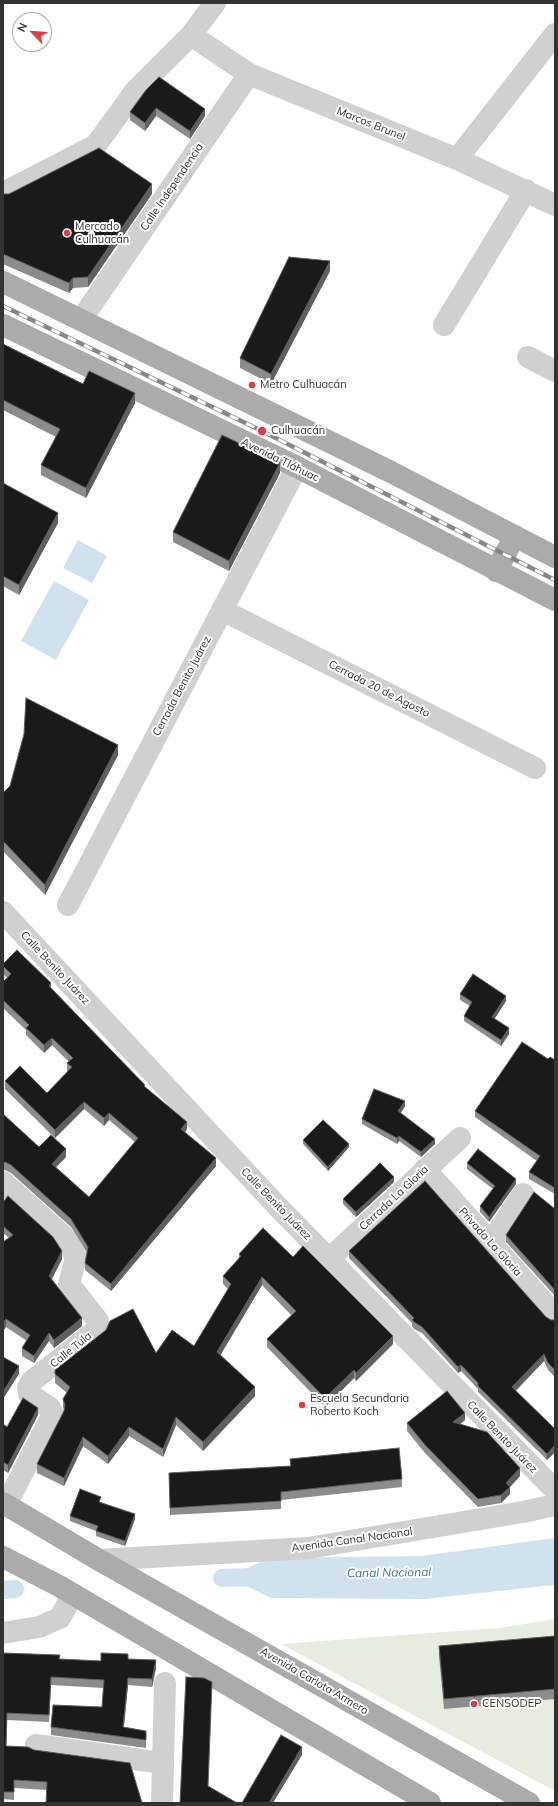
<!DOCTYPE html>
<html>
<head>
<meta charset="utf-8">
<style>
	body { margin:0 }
	#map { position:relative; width:558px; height:1806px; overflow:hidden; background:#fff; font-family:Mulish,sans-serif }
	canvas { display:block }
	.frame { position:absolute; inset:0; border:4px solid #333; pointer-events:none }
	.north { position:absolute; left:12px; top:12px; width:40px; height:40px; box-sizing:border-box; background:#fff; border:1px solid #adadad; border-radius:50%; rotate:295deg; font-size:11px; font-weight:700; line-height:16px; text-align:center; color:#333 }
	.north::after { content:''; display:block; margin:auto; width:14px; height:18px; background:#e63946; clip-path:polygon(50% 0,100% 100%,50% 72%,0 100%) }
</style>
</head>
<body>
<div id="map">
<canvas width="558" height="1806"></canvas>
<div class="frame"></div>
<div class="north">N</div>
</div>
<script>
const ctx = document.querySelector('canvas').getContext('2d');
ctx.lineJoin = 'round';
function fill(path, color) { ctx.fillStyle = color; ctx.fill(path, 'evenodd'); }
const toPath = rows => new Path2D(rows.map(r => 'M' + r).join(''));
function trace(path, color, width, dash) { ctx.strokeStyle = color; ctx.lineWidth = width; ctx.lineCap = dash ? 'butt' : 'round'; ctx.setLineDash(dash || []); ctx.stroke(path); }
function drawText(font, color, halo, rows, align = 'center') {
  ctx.font = font + ' Mulish,sans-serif'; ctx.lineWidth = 4; ctx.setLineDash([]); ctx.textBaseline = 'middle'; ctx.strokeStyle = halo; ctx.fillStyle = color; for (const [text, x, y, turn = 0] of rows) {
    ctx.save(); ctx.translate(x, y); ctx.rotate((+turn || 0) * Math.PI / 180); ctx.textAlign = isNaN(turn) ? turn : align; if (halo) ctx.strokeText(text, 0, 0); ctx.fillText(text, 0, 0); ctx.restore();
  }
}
const green = toPath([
	[555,1619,555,1791,281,1644,499,1628]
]);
const water = toPath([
	[78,540,107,556,92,583,63,568],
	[54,581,89,600,56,660,21,641],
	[555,1538,554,1585,425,1599,271,1598,228,1577,269,1558,421,1556]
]);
const canal = toPath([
	[222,1578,253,1577],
	[3,1590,15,1589]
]);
const minor = toPath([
	[191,35,249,74,457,159,555,205],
	[457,159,555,34],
	[3,193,96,145,136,90,191,35,215,3],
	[81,320,249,74],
	[444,325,526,190],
	[528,357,555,371],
	[222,610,535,768],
	[68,905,297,467],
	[3,912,279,1208,555,1490],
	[425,1169,555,1315],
	[3,1182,63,1236,67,1242,76,1257,69,1284,98,1321,98,1329,32,1381,28,1387,29,1394,50,1408,53,1414,6,1505],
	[491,1242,523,1194],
	[329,1259,460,1138],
	[99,1560,308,1548,523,1512,555,1505],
	[3,1633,39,1627,60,1618,73,1594],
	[36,1745,162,1763],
	[162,1803,165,1683]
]);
const major = toPath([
	[3,282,391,472,555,557],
	[3,325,297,467,555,600],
	[496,571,515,536],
	[3,1503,99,1560,529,1803],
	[3,1557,59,1586,430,1803]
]);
const rail = toPath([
	[3,306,262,431,555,580]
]);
const wall = toPath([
	[146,90,205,116,190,139,156,116,145,131,130,120,130,112],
	[3,194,152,194,88,287,73,288,69,293,3,264],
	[330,271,271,384,240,368,240,358],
	[3,344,83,384,135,403,86,498,41,475,41,465,56,437,3,410],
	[280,473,229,571,173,542,173,532],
	[3,483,58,523,19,595,3,586],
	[118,755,45,895,3,851,3,793],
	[3,964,51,989,145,1087,187,1129,185,1132,216,1166,111,1291,85,1270,85,1263,87,1253,71,1227,11,1173,5,1170,3,1170,3,1114,39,1147,66,1157,56,1167,89,1197,135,1142,109,1120,104,1126,84,1109,55,1138,5,1089,5,1081,47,1093,68,1071,67,1071,67,1063,69,1062,52,1045,44,1053,26,1035,26,1030,3,1008,3,982,7,978,3,974],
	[460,994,506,1001,494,1019,509,1034,501,1046,464,1021,464,1016,470,1006,460,1000],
	[548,1059,555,1060,555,1194,529,1179,529,1172,537,1161,475,1117,475,1111],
	[405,1106,401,1113,435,1144,421,1157,399,1141,397,1144,362,1124,362,1119],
	[303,1140,349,1147,328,1171,303,1144],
	[467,1163,516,1184,489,1222,480,1212,480,1206,493,1189,467,1169],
	[394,1182,356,1217,343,1204,343,1199],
	[3,1202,62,1259,52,1279,82,1326,54,1348,49,1341,34,1363,22,1356,22,1348,27,1341,6,1327,3,1331,3,1242,9,1238,3,1233],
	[555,1209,555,1296,506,1242,506,1235],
	[349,1251,546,1317,551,1320,555,1320,555,1377,548,1370,544,1361,516,1391,555,1429,555,1452,547,1460,478,1392,478,1389,461,1371,458,1373,422,1333,414,1329,412,1326,412,1323,349,1258],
	[239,1254,293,1257,393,1344,356,1381,354,1378,325,1407,267,1347,267,1339,291,1315,262,1285,220,1355,255,1396,203,1451,176,1425,163,1457,129,1436,108,1464,83,1446,64,1486,37,1473,37,1464,64,1410,63,1407,63,1399,67,1393,55,1383,55,1370,156,1353,194,1346,228,1289,223,1284,223,1276,239,1259],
	[38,1415,8,1473,3,1470,3,1424,7,1427],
	[465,1420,460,1424,520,1476,510,1487,510,1494,501,1503,478,1507,425,1453,407,1431,407,1423],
	[290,1459,402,1479,402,1487,281,1500,281,1509,170,1515,169,1473,290,1466],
	[101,1502,135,1519,125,1546,96,1536,96,1531,70,1521,70,1516],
	[555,1636,555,1699,444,1709,439,1656,439,1646],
	[3,1653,60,1659,101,1661,128,1659,156,1668,152,1687,128,1685,124,1727,146,1738,146,1748,51,1735,51,1727,102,1707,103,1688,51,1685,49,1722,7,1720,6,1746,130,1763,47,1790,14,1788,14,1800,3,1799]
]);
const shadedWall = toPath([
	[156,108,156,116,145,131,145,123],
	[205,109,205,116,190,139,190,131],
	[152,184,152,194,88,287,88,277],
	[330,261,330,271,271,384,271,374],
	[73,278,73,288,69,293,69,283],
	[135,393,135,403,86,498,86,488],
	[280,463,280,473,229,571,229,561],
	[58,513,58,523,19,595,19,585],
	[118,745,118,755,45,895,45,885],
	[51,983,51,990,49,986],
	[506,996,506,1001,492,1023,492,1017],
	[509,1028,509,1034,501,1046,501,1040],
	[52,1038,52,1045,44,1053,44,1045],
	[405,1101,405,1106,398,1117,398,1111],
	[84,1102,84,1109,55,1138,55,1130],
	[109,1113,109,1120,104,1126,104,1118],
	[187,1122,187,1129,181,1137,181,1129],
	[399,1136,399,1141,397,1144,397,1138],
	[435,1139,435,1144,421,1157,421,1152],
	[349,1144,349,1147,328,1171,328,1167],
	[66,1149,66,1157,52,1171,52,1164],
	[216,1158,216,1166,111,1291,111,1284],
	[394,1177,394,1182,356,1217,356,1212],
	[516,1179,516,1184,489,1222,489,1217],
	[62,1251,62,1259,49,1284,49,1276],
	[262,1277,262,1285,217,1361,217,1352],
	[82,1318,82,1326,54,1348,54,1340],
	[6,1319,6,1327,3,1331,3,1323],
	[49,1333,49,1341,34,1363,34,1356],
	[393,1336,393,1344,356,1381,356,1373],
	[544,1354,544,1361,512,1394,512,1387],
	[461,1365,461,1371,458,1373,458,1367],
	[19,1366,19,1374,3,1399,3,1392],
	[354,1370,354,1378,325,1407,325,1398],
	[255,1387,255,1396,203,1451,203,1442],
	[38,1408,38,1415,8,1473,8,1465],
	[465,1413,465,1420,453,1430,453,1422],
	[176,1417,176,1425,163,1457,163,1449],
	[129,1427,129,1436,108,1464,108,1456],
	[83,1437,83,1446,64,1486,64,1478],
	[555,1445,555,1452,547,1460,547,1454],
	[520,1468,520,1476,510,1487,510,1494,501,1503,501,1495,506,1483],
	[135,1514,135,1519,125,1546,125,1541],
	[156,1660,156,1668,152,1687,152,1679],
	[128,1678,128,1685,123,1735,123,1727],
	[302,1747,302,1755,273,1803,269,1803]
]);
const building = toPath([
	[159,77,205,109,190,131,156,108,145,123,130,112,146,90,159,77],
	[99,148,152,184,88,277,73,278,69,283,3,254,3,194,9,194,99,148],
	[289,257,330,261,271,374,240,358,289,257],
	[3,344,83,384,89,371,135,393,86,488,41,465,60,429,3,400,3,344],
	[222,435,280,463,229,561,173,532,222,435],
	[3,483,58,513,19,585,3,576,3,483],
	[26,698,118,745,45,885,3,841,3,793,10,786,24,734,26,698],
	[17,950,51,983,49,986,145,1085,144,1086,187,1122,181,1129,216,1158,111,1284,85,1263,88,1247,71,1219,11,1165,5,1162,3,1163,3,1114,39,1147,51,1135,66,1149,52,1164,89,1197,138,1138,109,1113,104,1118,84,1102,55,1130,5,1081,20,1066,47,1093,72,1067,67,1063,73,1058,52,1038,44,1045,26,1028,29,1025,3,1000,3,982,11,974,3,966,3,964,17,950],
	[473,974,506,996,492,1017,509,1028,501,1040,464,1016,472,1002,460,994,473,974],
	[522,1042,548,1059,550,1057,555,1060,555,1188,529,1172,540,1156,475,1111,522,1042],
	[374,1089,405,1101,398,1111,435,1139,421,1152,399,1136,397,1138,362,1119,374,1089],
	[323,1120,349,1144,328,1167,303,1140,323,1120],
	[478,1149,516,1179,489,1217,480,1206,495,1186,467,1163,478,1149],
	[380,1163,394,1177,356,1212,343,1199,380,1163],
	[425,1181,546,1317,551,1320,555,1320,555,1370,548,1363,544,1354,512,1387,555,1429,555,1445,547,1454,478,1386,478,1383,461,1365,458,1367,422,1327,414,1322,412,1320,414,1318,349,1251,425,1181],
	[534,1192,555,1209,555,1290,506,1235,534,1192],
	[8,1196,53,1237,62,1251,49,1276,82,1318,54,1340,49,1333,34,1356,22,1348,30,1335,6,1319,3,1323,3,1242,13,1235,3,1226,3,1202,8,1196],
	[263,1228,293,1257,303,1246,393,1336,356,1373,354,1370,325,1398,267,1339,296,1311,262,1277,217,1352,255,1387,203,1442,176,1417,163,1449,129,1427,108,1456,83,1437,64,1478,37,1464,64,1411,65,1405,63,1399,70,1387,55,1374,55,1370,106,1330,110,1321,133,1309,156,1353,172,1330,194,1346,231,1284,223,1276,241,1256,239,1254,263,1228],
	[3,1357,19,1366,3,1392,3,1357],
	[447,1391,465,1413,453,1422,487,1432,520,1468,506,1483,510,1487,501,1495,478,1499,425,1445,407,1423,447,1391],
	[23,1398,38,1408,8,1465,3,1462,3,1424,7,1427,23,1398],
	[399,1448,402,1479,281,1492,281,1501,170,1508,169,1473,291,1466,290,1459,399,1448],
	[80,1489,101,1497,99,1502,135,1514,125,1541,96,1531,98,1526,70,1516,80,1489],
	[555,1636,555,1689,444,1699,439,1646,555,1636],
	[3,1653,60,1655,59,1659,101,1661,101,1653,128,1654,128,1659,156,1660,152,1679,128,1678,123,1727,146,1731,146,1740,51,1727,53,1705,102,1707,104,1680,51,1677,49,1715,7,1713,6,1746,28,1747,34,1750,130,1763,142,1803,46,1803,47,1782,14,1780,14,1792,3,1792,3,1653],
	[186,1677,204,1678,212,1682,208,1786,237,1803,180,1803,186,1677],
	[281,1735,302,1747,269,1803,242,1803,281,1735]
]);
const markers = [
	[67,233,4,"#e63946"],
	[252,385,4,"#e63946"],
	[262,431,5,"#e63946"],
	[302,1405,4,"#e63946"],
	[474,1704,4,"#e63946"]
];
const streetNames = [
	["Marcos Brunel",371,124,22],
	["Calle Independencia",172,187,-56],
	["Avenida Tláhuac",280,460,26],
	["Cerrada Benito Juárez",182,686,-62],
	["Cerrada 20 de Agosto",379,689,27],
	["Calle Benito Juárez",55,968,47],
	["Cerrada La Gloria",394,1198,-43],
	["Calle Benito Juárez",276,1204,46],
	["Privada La Gloria",490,1242,48],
	["Calle Tula",71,1350,-39],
	["Calle Benito Juárez",502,1437,46],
	["Avenida Canal Nacional",352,1540,-8],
	["Avenida Carlota Armero",314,1681,30]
];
const poiNames = [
	["Mercado",75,227],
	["Culhuacán",75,240],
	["Metro Culhuacán",260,385],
	["Culhuacán",271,431],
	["Escuela Secundaria",310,1399],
	["Roberto Koch",310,1412],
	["CENSODEP",482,1704]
];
const waterNames = [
	["Canal Nacional",389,1573,-1]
];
fill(green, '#e6ecdf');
fill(water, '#cfe2ee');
trace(canal, '#cfe2ee', 18);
trace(minor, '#d0d0d0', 22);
trace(major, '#ababab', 22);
trace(rail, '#888', 4.5);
trace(rail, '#fff', 3, [9]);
fill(wall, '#8c8c8c');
fill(shadedWall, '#5f5f5f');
fill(building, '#1a1a1a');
trace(building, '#5f5f5f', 1);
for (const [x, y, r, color] of markers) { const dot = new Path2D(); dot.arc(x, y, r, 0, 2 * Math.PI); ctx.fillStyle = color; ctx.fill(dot); trace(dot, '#fff', 1.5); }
drawText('11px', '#333', '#fff', streetNames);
drawText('11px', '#333', '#fff', poiNames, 'left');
drawText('italic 12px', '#3f7597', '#fff', waterNames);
</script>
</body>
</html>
